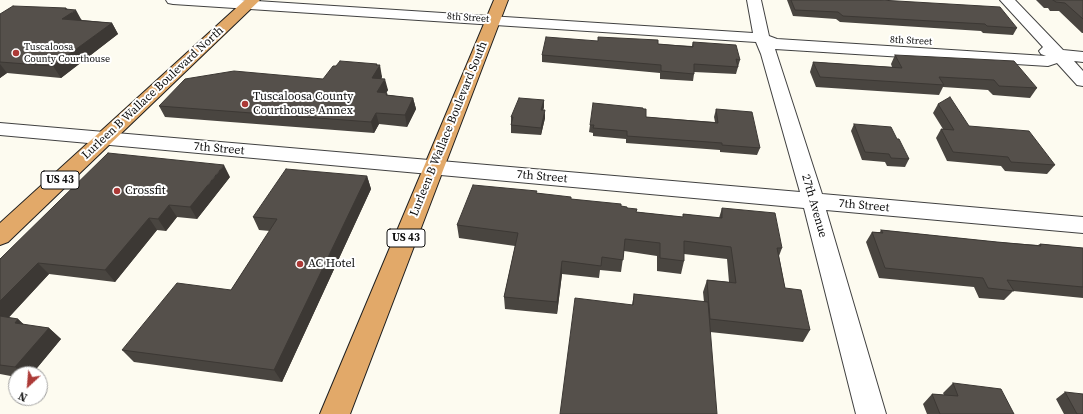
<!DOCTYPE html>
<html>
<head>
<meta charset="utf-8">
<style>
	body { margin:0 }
	#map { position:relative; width:1083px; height:414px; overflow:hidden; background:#fdfbf0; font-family:"Source Serif 4",serif }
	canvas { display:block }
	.north { position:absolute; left:8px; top:366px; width:40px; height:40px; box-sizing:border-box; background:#fff; border:1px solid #9f9f9f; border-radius:50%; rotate:206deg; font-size:11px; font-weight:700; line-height:16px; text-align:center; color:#0e0e0e }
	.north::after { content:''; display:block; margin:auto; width:14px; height:18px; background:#ac3a37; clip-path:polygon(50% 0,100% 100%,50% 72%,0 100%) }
</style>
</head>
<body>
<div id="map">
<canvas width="1083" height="414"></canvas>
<div class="north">N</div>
</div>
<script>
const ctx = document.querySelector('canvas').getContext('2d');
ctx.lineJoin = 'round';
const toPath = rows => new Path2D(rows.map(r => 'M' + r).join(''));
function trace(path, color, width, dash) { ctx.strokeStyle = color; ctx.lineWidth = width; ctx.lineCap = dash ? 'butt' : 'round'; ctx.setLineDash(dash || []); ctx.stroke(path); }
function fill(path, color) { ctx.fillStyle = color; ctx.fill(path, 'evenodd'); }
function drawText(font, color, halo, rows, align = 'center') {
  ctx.font = font + ' "Source Serif 4",serif'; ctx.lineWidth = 4; ctx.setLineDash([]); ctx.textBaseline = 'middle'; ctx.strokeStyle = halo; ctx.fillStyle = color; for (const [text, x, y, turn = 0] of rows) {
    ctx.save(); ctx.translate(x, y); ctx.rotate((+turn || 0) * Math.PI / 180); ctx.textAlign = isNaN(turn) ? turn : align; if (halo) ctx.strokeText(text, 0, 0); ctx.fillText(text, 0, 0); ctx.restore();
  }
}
const street = toPath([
	[166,0,241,0,753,33,747,0,761,0,769,36,777,39,1046,56,1041,54,1039,51,1043,47,1000,0,1015,0,1063,50,1083,52,1083,62,1074,61,1083,71,1083,86,1077,85,1057,63,1048,66,775,49,822,194,1083,217,1083,233,826,210,886,414,856,414,804,208,0,135,0,123,800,192,761,54,756,42,173,4,168,3,166,0]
]);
const highway = toPath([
	[245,0,260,0,8,242,0,245,0,223,245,0],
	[494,0,508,0,350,414,320,414,494,0]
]);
const wall = toPath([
	[787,0,880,0,1017,28,1013,35,983,33,981,31,840,22,836,19,793,16],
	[1036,0,1083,0,1083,33,1082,33,1059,11,1050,11,1048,8,1044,8],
	[66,8,82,20,112,23,118,34,61,78,7,73,0,78,0,14],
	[598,41,658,44,692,46,693,42,740,60,736,74,694,72,694,74,693,81,660,79,660,73,542,62,542,55],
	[895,55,1037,88,1030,98,993,95,988,90,943,87,939,95,816,87,810,72,813,62,892,67,891,64],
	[377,64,382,77,381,79,388,90,386,93,388,95,413,98,416,109,407,127,379,124,374,133,165,117,159,106,323,79],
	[544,100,544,107,543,110,545,118,541,135,511,133,511,117],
	[938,104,969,126,1055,165,1047,174,1005,171,1001,166,947,161,936,138,941,129,943,129,933,113],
	[643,109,646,117,715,122,714,117,716,109,760,148,757,155,720,152,720,150,626,143,626,139,593,136,593,133,589,132,590,125],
	[854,124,897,139,909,159,905,167,887,166,885,162,862,160,851,131],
	[367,176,371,189,282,382,134,362,122,350,231,290,270,231,259,230,253,217],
	[230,177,197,219,177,217,166,231,157,230,115,282,49,274,8,318,18,319,24,325,49,328,61,339,32,374,16,374,16,377,0,374,0,259],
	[537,193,571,199,621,206,636,212,683,217,683,214,719,218,722,208,782,248,779,256,785,288,810,330,803,342,710,332,632,305,634,294,704,302,703,292,707,280,729,282,727,259,684,254,684,261,681,274,657,271,657,256,624,251,621,272,600,270,599,278,562,274,557,314,505,309,504,297,515,246,459,238,457,225],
	[881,230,997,242,1038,245,1040,244,1083,248,1083,298,1013,291,1004,300,979,298,974,287,879,278,866,242,872,232,880,232],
	[953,383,1014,414,927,414,923,404,932,394,944,395,943,393],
	[1065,392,1083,414,1064,414,1056,399]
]);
const shadedWall = toPath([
	[66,8,70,14,76,10,82,21,62,19,65,9],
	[112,23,118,34,61,78,53,66],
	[0,64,7,73,0,78],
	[377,64,378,68,380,65,382,77,374,89,372,78],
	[385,79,388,90,380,104,377,92],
	[413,98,416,109,407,127,405,115],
	[544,100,544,107,541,118,541,110],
	[545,110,545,118,541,135,541,128],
	[376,113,379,124,374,133,371,122],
	[224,165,230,177,197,219,190,207],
	[367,176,371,189,282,382,274,370],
	[169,205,177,217,166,231,158,219],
	[149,218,157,230,115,282,105,270],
	[562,261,562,274,557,314,557,302],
	[38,263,49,274,1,326,0,325,0,301],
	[18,319,31,331,15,323],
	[49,328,61,339,32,374,23,374,15,367]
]);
const building = toPath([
	[791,0,880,0,1000,7,1017,28,987,26,985,24,843,16,838,12,795,10,791,0],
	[1053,0,1083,0,1083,19,1065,3,1056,2,1053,0],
	[13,6,66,8,65,9,76,10,62,19,112,23,53,66,0,62,0,14,13,6],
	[546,37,598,41,598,37,658,40,658,44,693,47,693,42,736,45,740,60,736,59,738,67,694,64,694,74,661,71,661,65,542,55,546,37],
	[895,55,1014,61,1037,88,999,86,994,80,939,77,944,85,820,77,813,62,902,68,895,55],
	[340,61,377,64,376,65,380,65,372,78,385,79,377,92,387,93,386,95,413,98,405,115,376,113,371,122,159,106,185,79,234,71,323,79,333,66,336,66,340,61],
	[950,97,969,126,1029,131,1055,165,1011,162,1008,157,953,152,941,129,954,130,938,104,950,97],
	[519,98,544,100,541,110,545,110,541,128,511,125,513,117,511,117,519,98],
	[593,103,643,108,643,109,646,109,646,117,718,123,716,109,752,112,760,148,722,145,722,143,627,136,627,131,593,128,594,125,590,125,593,103],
	[854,124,891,127,897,139,899,139,909,159,891,158,889,154,865,152,854,124],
	[108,153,224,165,190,207,169,205,158,219,149,218,105,270,38,263,0,301,0,259,108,153],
	[286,169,367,176,274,370,122,350,177,283,231,290,277,219,253,217,286,169],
	[473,185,537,191,536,193,571,197,571,199,621,204,621,206,627,207,627,208,637,209,636,212,683,217,683,214,722,218,722,208,775,213,782,248,777,248,785,288,801,290,810,330,710,319,707,280,736,283,731,247,684,241,684,261,660,258,660,243,625,239,623,260,602,257,601,266,562,261,557,302,504,297,518,233,457,225,473,185],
	[881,230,997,242,1041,246,1040,244,1083,248,1083,287,1007,280,1014,291,988,288,983,278,885,268,872,232,883,233,881,230],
	[634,294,708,302,717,414,560,414,575,298,633,305,634,294],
	[0,316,18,319,15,323,49,328,15,367,0,365,0,316],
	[953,383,1001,389,1014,414,940,414,932,394,958,396,953,383],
	[1065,392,1083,394,1083,414,1077,414,1065,392]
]);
const markers = [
	[16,53,4,"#ac3a37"],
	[245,104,4,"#ac3a37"],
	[117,191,4,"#ac3a37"],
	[300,264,4,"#ac3a37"]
];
const farStreetnames = [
	["8th Street",468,18,4],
	["8th Street",911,41,3]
];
const farPoinames = [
	["Tuscaloosa",24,47],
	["County Courthouse",24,59]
];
const shields = [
	[60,180,38],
	[406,238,38]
];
const shieldNames = [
	["US 43",60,180],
	["US 43",406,238]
];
const streetNames = [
	["Lurleen B Wallace Boulevard North",153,93,-43],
	["Lurleen B Wallace Boulevard South",449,129,-68],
	["7th Street",219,149,5],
	["7th Street",542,177,5],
	["27th Avenue",814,206,74],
	["7th Street",864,206,5]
];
const poiNames = [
	["Tuscaloosa County",253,97],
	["Courthouse Annex",253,111],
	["Crossfit",125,191],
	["AC Hotel",308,264]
];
trace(street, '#414141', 2);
trace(highway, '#1f1f1f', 2);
fill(street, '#fff');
fill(highway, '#e2a969');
fill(wall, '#494540');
fill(shadedWall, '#3c3834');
fill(building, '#55504b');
trace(building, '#3c3834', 1);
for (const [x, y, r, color] of markers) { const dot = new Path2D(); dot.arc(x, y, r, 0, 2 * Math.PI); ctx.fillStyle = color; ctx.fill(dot); trace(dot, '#fff', 1.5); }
drawText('10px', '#0e0e0e', '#fff', farStreetnames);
drawText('10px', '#0e0e0e', '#fff', farPoinames, 'left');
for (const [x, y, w] of shields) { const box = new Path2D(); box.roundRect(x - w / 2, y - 9, w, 18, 3); ctx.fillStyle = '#fff'; ctx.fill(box); trace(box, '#0e0e0e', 1); }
drawText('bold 11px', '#0e0e0e', null, shieldNames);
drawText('12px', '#0e0e0e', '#fff', streetNames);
drawText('12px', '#0e0e0e', '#fff', poiNames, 'left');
</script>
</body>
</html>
